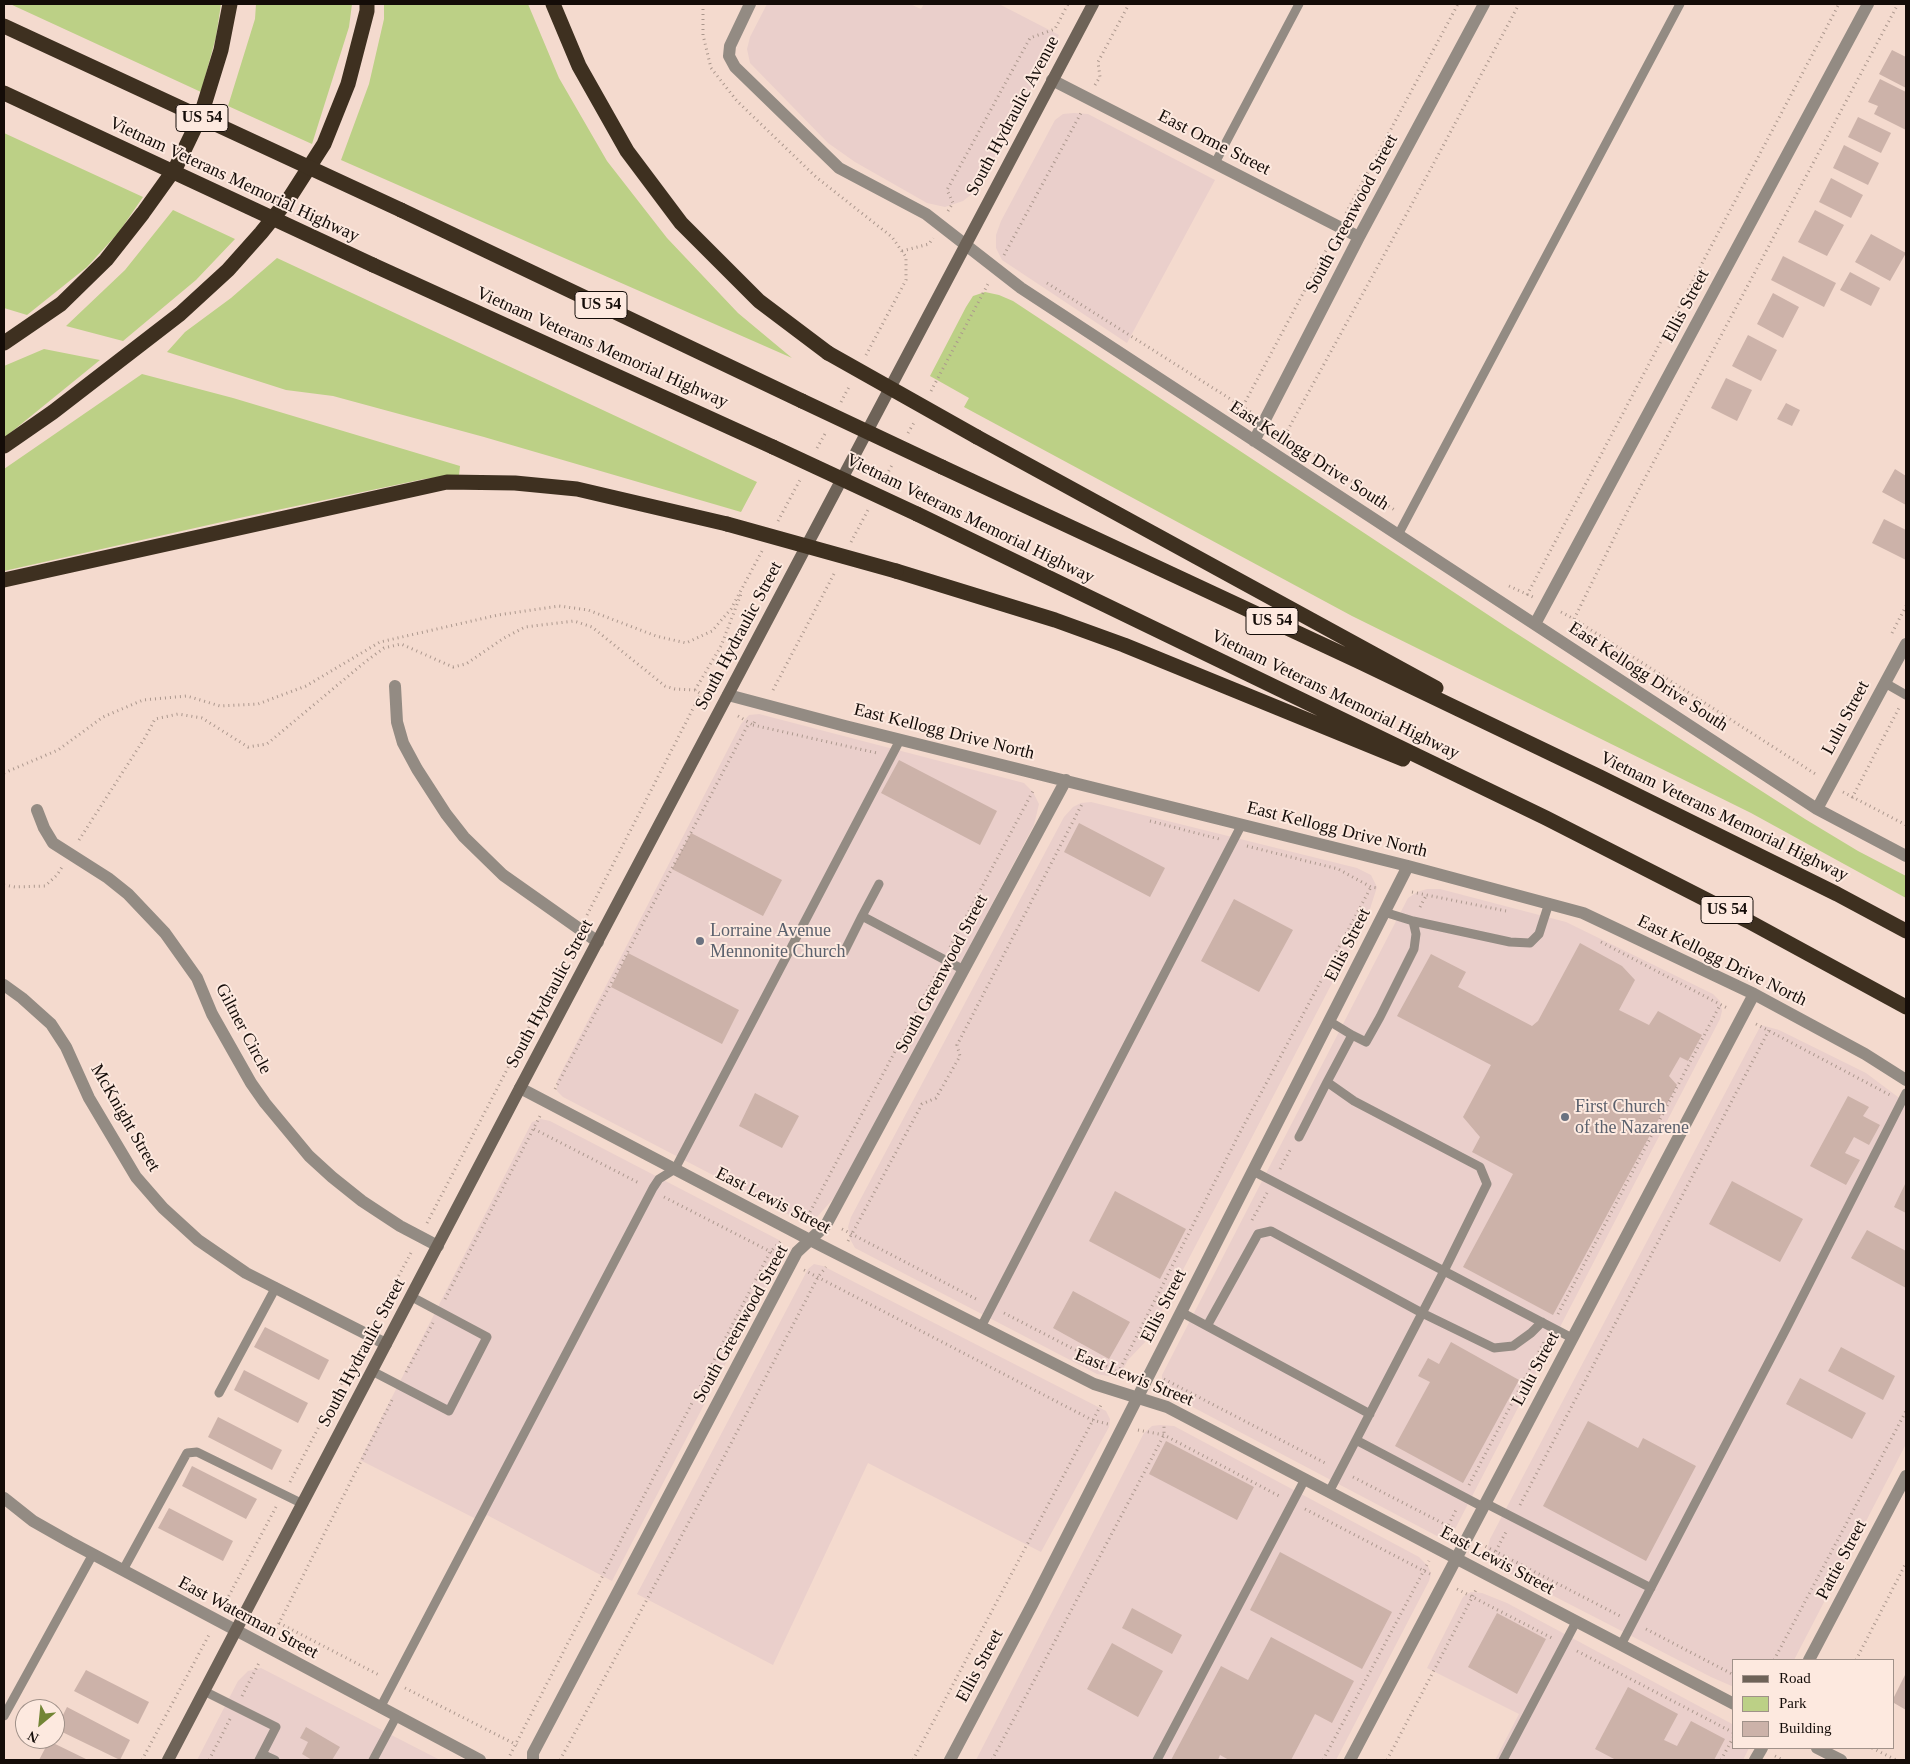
<!DOCTYPE html>
<html>
<head>
<meta charset="utf-8">
<style>
	body { margin:0 }
	#map { position:relative; width:1910px; height:1764px; overflow:hidden; background:#f4dace; font-family:"Times New Roman",serif }
	canvas { display:block }
	.frame { position:absolute; inset:0; border:5px solid #140c08; pointer-events:none }
	.legend { position:absolute; left:1732px; top:1659px; width:162px; height:90px; box-sizing:border-box; background:#fde9df; border:1px solid #a09189; margin:0; padding:6px 9px; list-style:none; font-size:15px; color:#140c08 }
	.legend li { display:flex; align-items:center; gap:10px; height:25px }
	.legend b { width:25px; border:1px solid #a09189 }
	.north { position:absolute; left:15px; top:1699px; width:50px; height:50px; box-sizing:border-box; background:#fde9df; border:1px solid #a09189; border-radius:50%; rotate:208deg; font-size:14px; font-weight:700; line-height:20px; text-align:center; color:#140c08 }
	.north::after { content:''; display:block; margin:auto; width:18px; height:22px; background:#728535; clip-path:polygon(50% 0,100% 100%,50% 72%,0 100%) }
</style>
</head>
<body>
<div id="map">
<canvas width="1910" height="1764"></canvas>
<div class="frame"></div>
<ul class="legend">
<li><b style="height:6px;background:#6e6358"></b>Road</li>
<li><b style="height:14px;background:#bcd086"></b>Park</li>
<li><b style="height:14px;background:#ccb2a9"></b>Building</li>
</ul>
<div class="north">N</div>
</div>
<script>
const ctx = document.querySelector('canvas').getContext('2d');
ctx.lineJoin = 'round';
function fill(path, color) { ctx.fillStyle = color; ctx.fill(path, 'evenodd'); }
const toPath = rows => new Path2D(rows.map(r => 'M' + r).join(''));
function trace(path, color, width, dash) { ctx.strokeStyle = color; ctx.lineWidth = width; ctx.lineCap = dash ? 'butt' : 'round'; ctx.setLineDash(dash || []); ctx.stroke(path); }
function drawText(font, color, halo, rows, align = 'center') {
  ctx.font = font + ' "Times New Roman",serif'; ctx.lineWidth = 4; ctx.setLineDash([]); ctx.textBaseline = 'middle'; ctx.strokeStyle = halo; ctx.fillStyle = color; for (const [text, x, y, turn = 0] of rows) {
    ctx.save(); ctx.translate(x, y); ctx.rotate((+turn || 0) * Math.PI / 180); ctx.textAlign = isNaN(turn) ? turn : align; if (halo) ctx.strokeText(text, 0, 0); ctx.fillText(text, 0, 0); ctx.restore();
  }
}
const commercial = toPath([
	[767,4,910,4,921,9,924,4,999,4,1059,35,978,189,963,201,945,207,927,203,855,162,828,143,750,63,747,49,750,37],
	[1074,113,1088,114,1215,180,1127,343,1002,260,996,248,996,235,1001,221,1055,120,1063,114],
	[759,714,1024,783,1033,792,1039,804,1034,825,846,1179,833,1199,817,1217,805,1223,563,1097,557,1091,557,1081,562,1071,741,724,749,715],
	[1091,802,1357,868,1371,875,1377,887,1369,912,1146,1341,1128,1360,1122,1371,1116,1375,1108,1376,1097,1374,855,1248,850,1239,848,1227,851,1217,1064,817,1073,807,1081,803],
	[1427,889,1440,889,1566,922,1713,994,1720,1001,1722,1011,1720,1019,1455,1529,1447,1536,1437,1536,1185,1403,1162,1384,1162,1375,1408,898,1417,892],
	[1761,1025,1779,1030,1866,1073,1906,1103,1906,1444,1794,1660,1734,1660,1734,1687,1711,1677,1511,1574,1493,1559,1487,1551,1490,1539],
	[541,1119,550,1121,779,1240,781,1250,780,1259,612,1581,487,1515,482,1522,360,1460,532,1122],
	[814,1264,823,1266,1106,1411,1110,1419,1109,1427,1041,1552,868,1463,773,1665,637,1594,808,1269],
	[1160,1425,1174,1426,1419,1557,1428,1566,1431,1574,1429,1581,1336,1760,976,1760,1144,1433,1152,1426],
	[1471,1592,1482,1593,1507,1603,1734,1725,1734,1748,1749,1748,1743,1760,1495,1760,1519,1714,1427,1668,1463,1597],
	[261,1668,440,1760,197,1760,238,1681,248,1671]
]);
const green = toPath([
	[10,4,221,4,216,37,201,92],
	[256,4,352,4,349,27,312,144,228,106,255,19],
	[384,4,528,4,559,78,607,161,667,238,738,313,792,358,341,160,369,84,384,19],
	[4,133,143,197,119,232,87,267,27,315,4,308],
	[173,210,235,239,196,280,123,341,66,326,125,270],
	[277,258,757,482,741,512,484,437,333,396,286,390,167,352,185,332,231,298],
	[985,292,999,295,1013,301,1508,628,1805,819,1858,851,1906,876,1906,898,1751,813,1352,616,964,407,969,398,930,376,966,307,973,296],
	[44,349,100,360,4,438,4,366],
	[142,374,233,398,460,466,459,475,424,479,244,517,4,571,4,469]
]);
const building = toPath([
	[1892,50,1906,57,1906,88,1879,74],
	[1880,79,1906,92,1906,130,1874,114,1878,106,1868,102],
	[1858,117,1891,133,1881,153,1848,137],
	[1844,145,1879,163,1868,185,1833,168],
	[1831,178,1863,195,1851,218,1819,202],
	[1815,210,1844,225,1827,256,1798,242],
	[1871,234,1906,253,1890,281,1855,262],
	[1783,256,1836,283,1824,307,1771,280],
	[1850,272,1880,288,1871,306,1840,290],
	[1773,293,1799,307,1783,338,1757,324],
	[1748,335,1777,350,1761,381,1732,366],
	[1726,378,1752,390,1737,421,1711,408],
	[1786,403,1800,410,1792,426,1777,419],
	[1895,469,1906,476,1906,505,1882,492],
	[1884,519,1906,530,1906,560,1872,543],
	[899,760,997,811,980,845,881,793],
	[1079,823,1165,868,1150,897,1064,852],
	[691,833,782,880,763,916,672,869],
	[1234,899,1293,930,1259,992,1201,961],
	[1580,943,1622,966,1635,980,1619,1010,1649,1025,1658,1011,1702,1035,1688,1061,1680,1057,1669,1076,1677,1085,1553,1315,1463,1267,1513,1174,1472,1152,1480,1137,1463,1117,1491,1065,1397,1016,1431,954,1466,972,1458,987,1532,1026,1538,1021],
	[628,953,739,1010,722,1044,611,987],
	[755,1093,799,1116,782,1148,739,1126],
	[1848,1096,1869,1107,1863,1116,1880,1125,1869,1145,1854,1137,1845,1153,1860,1160,1846,1185,1810,1166],
	[1732,1181,1803,1219,1780,1262,1709,1224],
	[1906,1182,1906,1213,1894,1207],
	[1115,1191,1186,1229,1160,1279,1089,1241],
	[1867,1230,1906,1251,1906,1288,1851,1258],
	[1073,1291,1130,1322,1109,1359,1053,1328],
	[265,1327,329,1360,319,1380,254,1347],
	[1451,1342,1519,1380,1463,1483,1395,1446,1430,1382,1418,1376,1428,1358,1439,1364],
	[1841,1347,1895,1376,1883,1400,1828,1371],
	[244,1370,308,1403,298,1423,234,1390],
	[1800,1378,1866,1413,1852,1439,1786,1404],
	[218,1417,282,1450,272,1470,208,1437],
	[1588,1421,1638,1448,1643,1438,1696,1466,1646,1561,1543,1506],
	[1166,1441,1254,1487,1237,1520,1149,1474],
	[192,1466,257,1499,246,1519,182,1486],
	[169,1508,233,1541,223,1561,158,1528],
	[1280,1552,1392,1612,1362,1669,1250,1610],
	[1132,1608,1182,1635,1172,1654,1122,1628],
	[1497,1613,1546,1639,1517,1694,1468,1667],
	[1271,1637,1354,1681,1332,1723,1315,1714,1291,1760,1229,1760,1220,1755,1218,1760,1171,1760,1221,1666,1248,1680],
	[1112,1643,1163,1671,1138,1717,1087,1689],
	[86,1670,149,1702,138,1724,74,1691],
	[1906,1673,1906,1710,1894,1703,1894,1697],
	[1628,1687,1678,1714,1664,1740,1677,1746,1691,1721,1725,1739,1714,1760,1616,1760,1595,1749],
	[67,1707,130,1740,120,1760,56,1729],
	[306,1727,340,1747,332,1760,312,1760,302,1754,308,1742,300,1738],
	[49,1741,88,1760,39,1760]
]);
const path = toPath([
	[703,4,703,35,711,68,737,101,816,177,892,237,906,257,906,280,866,355],
	[1095,85,1100,77,1098,62,1129,4],
	[948,211,953,203,947,190,1030,38,1055,29,1068,4],
	[1346,213,1458,4],
	[902,251,929,244,933,238],
	[1004,255,1081,113],
	[1047,283,1251,412],
	[931,391,989,282],
	[841,402,850,385],
	[1243,406,1331,241],
	[1277,430,1396,511],
	[908,433,915,421],
	[1285,435,1406,215,1519,4],
	[817,448,826,432],
	[884,480,893,463],
	[778,521,801,478],
	[851,542,868,510],
	[1509,586,1533,597],
	[1527,595,1839,4],
	[1561,612,1574,619,1817,775],
	[1574,619,1629,508,1898,4],
	[1892,633,1906,606],
	[695,690,721,646,741,594],
	[773,690,835,572],
	[738,716,753,725,756,719],
	[753,725,877,753],
	[4,773,58,750,103,717,143,700,187,696,220,706,258,704,306,686,380,642,498,615,559,606,588,610,656,636,686,643,712,631,731,609,762,551],
	[1843,792,1906,825],
	[1852,798,1900,706],
	[1150,821,1219,839],
	[79,840,146,736,155,719,178,714,202,718,248,747,267,744,365,662,384,648,401,644,453,667,466,664,504,638,525,627,574,621,592,627,665,686,675,689,695,690,709,699],
	[1247,846,1338,869,1371,887,1378,888],
	[4,885,15,887,45,886,57,875,62,867],
	[1412,892,1506,911],
	[1420,907,1427,894],
	[587,915,701,693],
	[1601,942,1729,1009],
	[950,947,1033,791],
	[1756,1024,1890,1095],
	[555,1089,749,723],
	[534,1129,639,1183],
	[1280,1169,1291,1148],
	[664,1197,779,1256],
	[803,1219,810,1212,938,970],
	[1252,1220,1267,1193],
	[427,1223,573,943],
	[842,1229,978,1300],
	[848,1241,922,1104,936,1098,960,1056,957,1045,1082,804],
	[804,1270,1092,1420,1108,1424],
	[445,1299,540,1116],
	[1004,1313,1116,1371,1133,1374],
	[1558,1314,1720,1005],
	[375,1320,412,1251],
	[406,1372,433,1323],
	[1118,1373,1237,1138,1371,887],
	[1164,1379,1327,1464],
	[1138,1430,1164,1435,1281,1497],
	[1353,1477,1454,1529],
	[290,1482,360,1348],
	[1469,1485,1544,1342],
	[1520,1505,1769,1030],
	[1305,1509,1430,1574],
	[1444,1534,1457,1508],
	[1481,1544,1620,1616],
	[1491,1560,1507,1530],
	[1457,1589,1552,1638],
	[224,1605,276,1507],
	[279,1623,381,1676],
	[1646,1629,1734,1675],
	[274,1633,393,1398],
	[1577,1651,1734,1733],
	[1774,1660,1906,1411],
	[1856,1660,1906,1563],
	[405,1688,517,1745],
	[242,1696,260,1661],
	[1872,1748,1896,1760],
	[1775,1756,1783,1760],
	[142,1760,210,1633],
	[209,1760,230,1719],
	[509,1760,509,1757,770,1252,781,1241],
	[560,1760,716,1472,818,1277,826,1267],
	[913,1760,1102,1403],
	[992,1760,1164,1435,1164,1424],
	[1323,1760,1429,1561],
	[1387,1760,1477,1588],
	[1721,1760,1734,1736]
]);
const lane = toPath([
	[1215,163,1299,4],
	[1398,535,1680,4],
	[1885,683,1906,695],
	[1384,912,1413,921,1510,942,1530,943,1539,934,1549,903],
	[862,916,879,884],
	[844,952,862,916,964,970],
	[1329,1021,1352,1035,1327,1082,1354,1101,1480,1167,1487,1184,1444,1271,1329,1492],
	[1352,1035,1366,1042,1380,1017,1414,949,1416,934,1413,921],
	[1299,1137,1327,1082],
	[1253,1171,1572,1338],
	[1181,1312,1370,1414],
	[1207,1326,1258,1234,1271,1231,1422,1313,1494,1348,1513,1346,1531,1333,1542,1322],
	[981,1327,1242,824],
	[372,1371,449,1411,487,1337,412,1297],
	[219,1393,276,1287],
	[1356,1440,1483,1507],
	[1485,1503,1651,1588],
	[123,1570,187,1453,197,1452,303,1504],
	[1621,1645,1786,1329,1906,1093],
	[204,1691,276,1727,259,1760],
	[380,1708,653,1188,659,1179,675,1169,900,740],
	[4,1716,93,1554],
	[262,1754,275,1760],
	[373,1760,396,1717],
	[1157,1760,1305,1479],
	[1503,1760,1576,1622]
]);
const street = toPath([
	[750,4,730,46,729,56,735,67,839,168,926,214,1021,288,1817,809,1906,856],
	[1052,80,1359,237],
	[1254,441,1359,237,1484,4],
	[1535,624,1868,4],
	[395,686,397,722,403,743,417,769,446,814,464,837,503,875,598,942],
	[728,695,845,726,1408,866,1583,913,1754,994,1865,1054,1906,1080],
	[1817,809,1906,644],
	[37,810,44,828,53,843,108,878,128,894,165,933,197,978,212,1014,251,1083,265,1103,309,1156,332,1177,362,1201,400,1226,438,1246],
	[4,985,22,998,51,1024,66,1047,89,1098,136,1177,163,1208,198,1240,246,1273,386,1344],
	[520,1088,810,1240,1094,1384,1167,1407,1734,1704],
	[4,1498,33,1521,70,1542,480,1760],
	[1809,1660,1906,1476],
	[1817,1748,1841,1760],
	[533,1760,533,1753,797,1252,826,1225,1066,780],
	[950,1760,1032,1605,1408,866],
	[1350,1760,1754,994],
	[1755,1760,1762,1748]
]);
const secondary = toPath([
	[168,1760,520,1088,1093,4]
]);
const highway = toPath([
	[553,4,579,66,627,151,681,223,759,301,828,353],
	[401,210,802,401],
	[373,265,773,447],
	[4,343,61,304,106,260,143,213,176,167,201,115,221,50,230,4],
	[977,437,1436,688],
	[4,446,53,412,180,314,228,270,261,233,290,197,324,144,348,84,367,11,367,4],
	[942,467,1360,662,1600,777,1837,894,1906,931],
	[917,514,1546,818,1748,921,1906,1007],
	[896,571,1055,620,1124,645,1403,759],
	[4,580,447,482,515,483,577,489,727,524]
]);
const highwayBridge = toPath([
	[4,26,401,210],
	[4,93,373,265],
	[828,353,977,437],
	[802,401,942,467],
	[773,447,917,514],
	[727,524,896,571]
]);
const markers = [
	[700,941,5,"#6b7280"],
	[1565,1117,5,"#6b7280"]
];
const shields = [
	[202,118,52],
	[601,305,52],
	[1272,621,52],
	[1727,910,52]
];
const shieldNames = [
	["US 54",202,118],
	["US 54",601,305],
	["US 54",1272,621],
	["US 54",1727,910]
];
const streetNames = [
	["South Hydraulic Avenue",1013,116,-62],
	["East Orme Street",1214,143,27],
	["Vietnam Veterans Memorial Highway",234,180,25],
	["South Greenwood Street",1352,214,-62],
	["Ellis Street",1686,306,-62],
	["Vietnam Veterans Memorial Highway",602,348,24],
	["East Kellogg Drive South",1309,456,33],
	["Vietnam Veterans Memorial Highway",970,519,26],
	["South Hydraulic Street",739,636,-62],
	["East Kellogg Drive South",1648,677,33],
	["Vietnam Veterans Memorial Highway",1335,695,26],
	["Lulu Street",1846,718,-62],
	["East Kellogg Drive North",944,732,14],
	["Vietnam Veterans Memorial Highway",1724,817,26],
	["East Kellogg Drive North",1337,830,14],
	["Ellis Street",1348,945,-63],
	["East Kellogg Drive North",1722,961,26],
	["South Greenwood Street",942,974,-62],
	["South Hydraulic Street",550,994,-62],
	["Giltner Circle",243,1029,62],
	["McKnight Street",125,1118,60],
	["East Lewis Street",773,1201,27],
	["Ellis Street",1164,1306,-63],
	["South Greenwood Street",741,1324,-61],
	["South Hydraulic Street",362,1353,-62],
	["Lulu Street",1536,1369,-62],
	["East Lewis Street",1134,1378,22],
	["Pattie Street",1842,1560,-62],
	["East Lewis Street",1497,1561,28],
	["East Waterman Street",248,1618,28],
	["Ellis Street",980,1666,-62]
];
const worshipNames = [
	["Lorraine Avenue",710,931],
	["Mennonite Church",710,952],
	["First Church",1575,1107],
	["of the Nazarene",1575,1128]
];
fill(commercial, '#eacfcb');
fill(green, '#bcd086');
fill(building, '#ccb2a9');
trace(path, '#ab978d', 3, [1, 4]);
trace(lane, '#938b83', 9);
trace(street, '#938b83', 12);
trace(secondary, '#6e6358', 12);
trace(highway, '#3e3020', 15);
trace(highwayBridge, '#3e3020', 15);
for (const [x, y, r, color] of markers) { const dot = new Path2D(); dot.arc(x, y, r, 0, 2 * Math.PI); ctx.fillStyle = color; ctx.fill(dot); trace(dot, '#fde9df', 2); }
for (const [x, y, w] of shields) { const box = new Path2D(); box.roundRect(x - w / 2, y - 13.5, w, 27, 4); ctx.fillStyle = '#fde9df'; ctx.fill(box); trace(box, '#140c08', 1); }
drawText('bold 16px', '#140c08', null, shieldNames);
drawText('18px', '#140c08', '#fde9df', streetNames);
drawText('18px', '#5b616d', '#fde9df', worshipNames, 'left');
</script>
</body>
</html>
